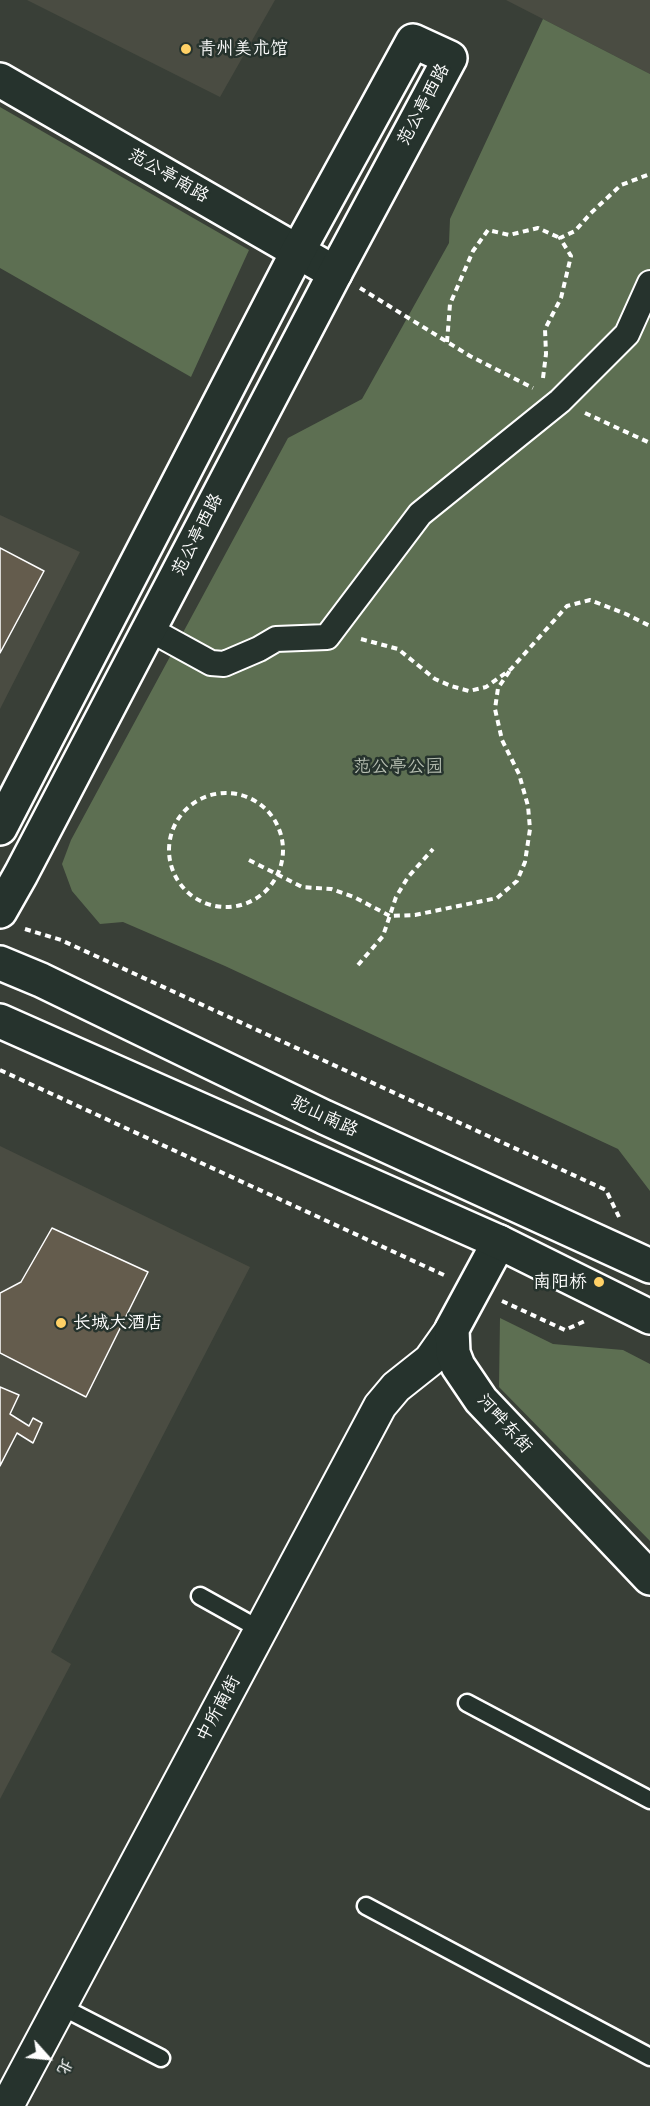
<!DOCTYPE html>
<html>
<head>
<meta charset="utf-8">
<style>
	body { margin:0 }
	#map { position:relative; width:650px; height:2106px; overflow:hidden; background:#393f37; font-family:"Balsamiq Sans","LXGW WenKai TC",sans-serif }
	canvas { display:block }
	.north { position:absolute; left:18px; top:2028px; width:60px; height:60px; -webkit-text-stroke:4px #26332d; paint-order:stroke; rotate:117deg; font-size:16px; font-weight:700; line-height:24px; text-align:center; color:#fff }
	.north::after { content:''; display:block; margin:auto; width:21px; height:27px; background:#fff; clip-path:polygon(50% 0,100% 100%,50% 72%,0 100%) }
</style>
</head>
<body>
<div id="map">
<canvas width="650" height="2106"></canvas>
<div class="north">北</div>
</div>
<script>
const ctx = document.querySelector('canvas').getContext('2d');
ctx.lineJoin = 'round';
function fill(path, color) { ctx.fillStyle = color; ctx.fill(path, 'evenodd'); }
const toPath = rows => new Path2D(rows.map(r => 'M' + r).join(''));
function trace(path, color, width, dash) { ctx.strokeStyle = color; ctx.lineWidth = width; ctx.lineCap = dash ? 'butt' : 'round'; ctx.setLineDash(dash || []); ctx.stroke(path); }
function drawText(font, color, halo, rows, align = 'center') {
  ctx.font = font + ' "Balsamiq Sans","LXGW WenKai TC",sans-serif'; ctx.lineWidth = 5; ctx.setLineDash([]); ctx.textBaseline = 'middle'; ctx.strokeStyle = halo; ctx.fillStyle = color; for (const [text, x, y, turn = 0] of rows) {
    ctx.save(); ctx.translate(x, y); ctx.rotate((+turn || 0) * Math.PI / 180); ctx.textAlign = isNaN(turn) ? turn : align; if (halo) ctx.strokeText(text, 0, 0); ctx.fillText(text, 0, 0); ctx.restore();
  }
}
const built = toPath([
	[27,0,275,0,220,97],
	[506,0,650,0,650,74,543,19],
	[0,515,80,552,0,709],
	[0,1146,250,1267,51,1652,71,1664,0,1799]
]);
const green = toPath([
	[543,19,650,74,650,1191,618,1149,225,966,123,922,100,924,72,891,62,864,71,840,288,438,362,399,449,243,450,219],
	[0,107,249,250,191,377,0,268],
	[500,1318,553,1344,623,1350,650,1364,650,1541,499,1387]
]);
const building = toPath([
	[0,548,44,571,0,653,0,548],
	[52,1228,148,1272,86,1397,0,1353,0,1293,21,1282,52,1228],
	[0,1387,19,1395,10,1414,29,1426,33,1418,42,1423,33,1443,17,1433,0,1466,0,1387]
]);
const path = toPath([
	[360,288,470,356,533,388],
	[447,342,450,304,473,251,488,230,509,235,538,228,560,238],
	[543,378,546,354,545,329,561,298,571,256,560,238,575,231,591,213,621,185,650,174],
	[585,413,650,443],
	[361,639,398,649,435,679,451,686,469,691,486,687,511,669,567,606,590,600,626,614,650,626],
	'169 850a57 57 0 1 1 114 0a57 57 0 1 1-114 0Z',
	[249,860,302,887,331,889,354,897,390,916,415,915,497,898,517,881,525,862,530,829,528,806,519,774,502,740,495,709,498,688,511,669],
	[25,929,61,940,606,1190,619,1217],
	[358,965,383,936,396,897,408,877,433,849],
	[0,1070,446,1276],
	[502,1301,565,1330,585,1321]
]);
const service = toPath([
	[200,1596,261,1630],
	[467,1703,650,1800],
	[366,1906,650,2057],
	[60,2006,161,2058]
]);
const pedestrian = toPath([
	[149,629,211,663,224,664,259,649,276,639,327,637,420,514,560,401,627,334,650,283]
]);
const minor = toPath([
	[7,2106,380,1406,396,1387,430,1360,452,1329]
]);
const tertiary = toPath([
	[0,80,335,273],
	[499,1242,452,1329,453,1353,458,1366,481,1400,650,1578]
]);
const primary = toPath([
	[0,828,298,251,413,41,450,58,335,273,21,874,0,911],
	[0,963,41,980,324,1117,650,1266],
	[0,1021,499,1242,650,1317]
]);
const markers = [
	[186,49,6,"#ffd166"],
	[599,1282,6,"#ffd166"],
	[61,1323,6,"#ffd166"]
];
const poiNames = [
	["青州美术馆",198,49],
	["南阳桥",587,1282,"right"],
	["长城大酒店",73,1323]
];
const streetNames = [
	["范公亭西路",424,105,-62],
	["范公亭南路",168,176,30],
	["范公亭西路",198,535,-63],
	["驼山南路",324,1117,25],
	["河畔东街",504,1424,48],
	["中所南街",219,1709,-62]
];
const parkNames = [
	["范公亭公园",398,767]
];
fill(built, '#4a4c42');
fill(green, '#5d6f52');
fill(building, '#645c4d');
trace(building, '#fff', 1.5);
trace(service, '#fff', 21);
trace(pedestrian, '#fff', 28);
trace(minor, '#fff', 36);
trace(tertiary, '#fff', 38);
trace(primary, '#fff', 38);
trace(path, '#fff', 4, [6, 4.5]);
trace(service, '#26332d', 16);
trace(pedestrian, '#26332d', 24);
trace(minor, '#26332d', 32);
trace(tertiary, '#26332d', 33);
trace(primary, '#26332d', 33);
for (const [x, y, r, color] of markers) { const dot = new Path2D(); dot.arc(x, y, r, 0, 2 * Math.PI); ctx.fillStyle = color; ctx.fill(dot); trace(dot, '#26332d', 2); }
drawText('18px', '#fff', '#26332d', poiNames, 'left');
drawText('18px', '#fff', '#26332d', streetNames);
drawText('18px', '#b6beb1', '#26332d', parkNames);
</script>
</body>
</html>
